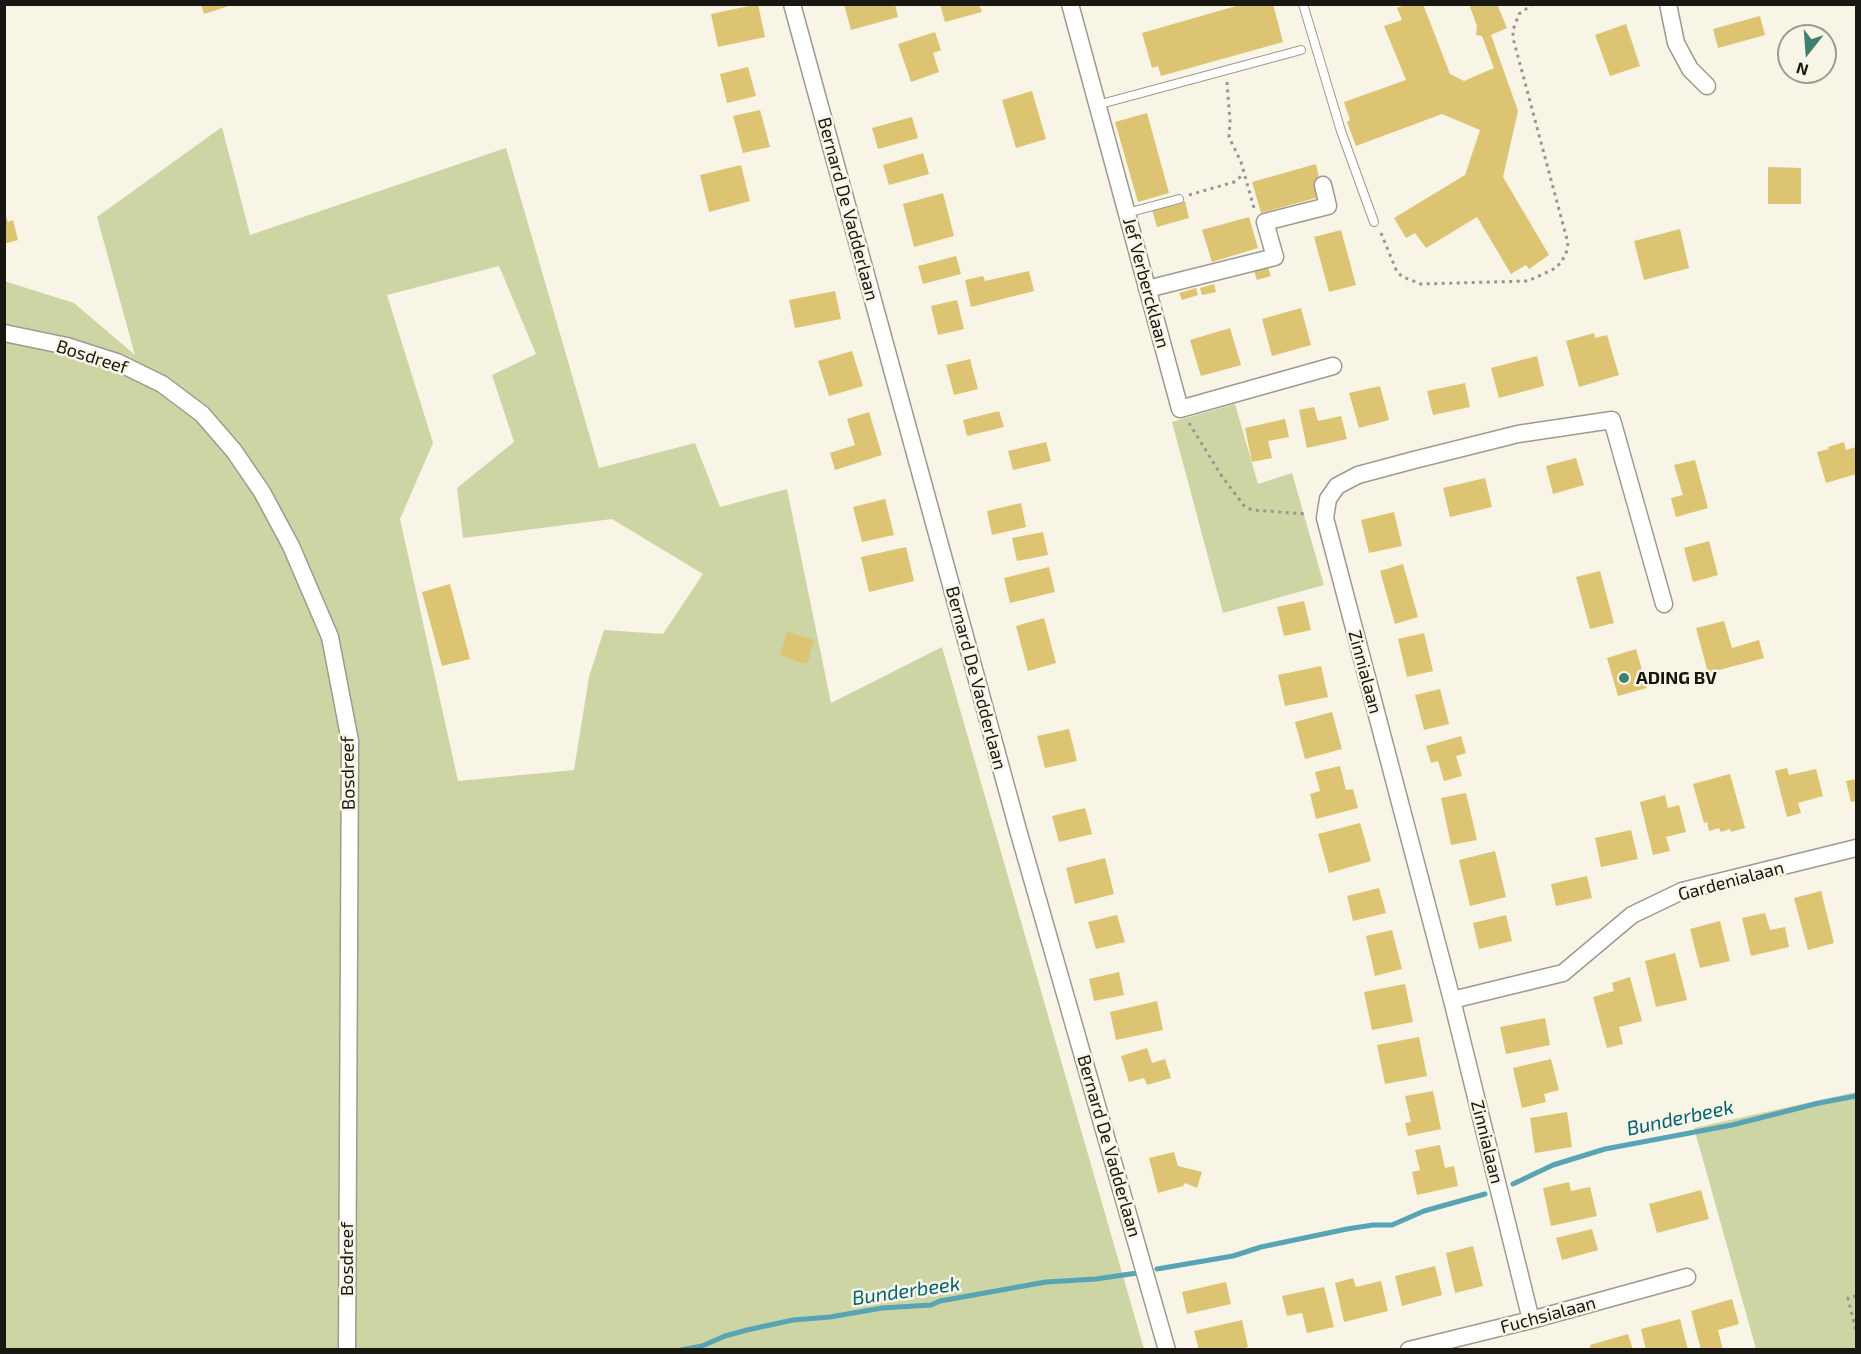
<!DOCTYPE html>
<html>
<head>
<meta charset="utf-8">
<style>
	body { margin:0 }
	#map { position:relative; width:1861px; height:1354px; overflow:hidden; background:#f8f4e6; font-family:"Exo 2",sans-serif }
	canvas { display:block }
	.frame { position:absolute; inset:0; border:6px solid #181712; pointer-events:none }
	.north { position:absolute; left:1777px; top:24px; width:60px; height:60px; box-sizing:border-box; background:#f8f4e6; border:2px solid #9e9c91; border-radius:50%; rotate:197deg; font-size:16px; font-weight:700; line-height:24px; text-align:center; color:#181712 }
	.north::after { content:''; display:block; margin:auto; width:21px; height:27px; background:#3e8070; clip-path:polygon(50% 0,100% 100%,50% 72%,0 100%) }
</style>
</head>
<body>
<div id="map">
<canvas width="1861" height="1354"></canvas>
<div class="frame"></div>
<div class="north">N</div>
</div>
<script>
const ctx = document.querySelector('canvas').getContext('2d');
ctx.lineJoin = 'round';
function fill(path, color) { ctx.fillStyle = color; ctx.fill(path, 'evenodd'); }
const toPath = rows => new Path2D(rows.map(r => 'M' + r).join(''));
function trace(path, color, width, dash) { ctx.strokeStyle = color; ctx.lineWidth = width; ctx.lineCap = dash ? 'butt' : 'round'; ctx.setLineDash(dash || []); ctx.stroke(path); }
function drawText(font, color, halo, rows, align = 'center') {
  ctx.font = font + ' "Exo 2",sans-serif'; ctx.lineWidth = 5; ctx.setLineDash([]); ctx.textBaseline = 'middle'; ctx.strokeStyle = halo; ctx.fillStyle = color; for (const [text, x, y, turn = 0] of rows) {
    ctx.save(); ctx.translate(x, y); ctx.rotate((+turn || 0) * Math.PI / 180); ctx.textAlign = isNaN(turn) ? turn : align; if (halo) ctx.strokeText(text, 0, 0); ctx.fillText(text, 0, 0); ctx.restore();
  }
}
const green = toPath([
	[222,127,250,235,506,148,599,468,695,443,720,507,787,489,831,703,942,647,1144,1349,5,1349,4,281,74,303,135,355,97,217],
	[499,266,536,354,492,375,514,442,457,488,463,538,612,519,703,574,663,634,604,630,589,677,574,770,458,781,400,519,433,443,387,295],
	[1235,404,1258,484,1292,473,1324,585,1223,613,1172,422],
	[1856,1092,1856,1349,1756,1349,1694,1128]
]);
const stream = toPath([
	[1513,1184,1553,1165,1605,1149,1732,1125,1819,1103,1856,1096],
	[1157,1269,1233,1256,1261,1247,1347,1229,1373,1225,1392,1225,1424,1211,1485,1194],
	[681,1350,702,1346,725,1336,747,1330,793,1320,830,1317,882,1308,931,1305,940,1301,1046,1282,1096,1279,1137,1273]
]);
const building = toPath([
	[201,4,232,4,232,5,204,14],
	[758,4,765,37,718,47,711,14],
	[844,4,895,4,898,17,851,30],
	[940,4,963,4,964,6,979,4,982,12,945,22],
	[1243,4,1273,4,1283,42,1161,76,1158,66,1152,68,1142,33],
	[1407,4,1423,4,1450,74,1464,81,1494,68,1482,36,1476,35,1477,26,1469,4,1497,4,1507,28,1491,35,1518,111,1503,177,1549,255,1529,269,1526,265,1511,274,1477,217,1426,248,1415,233,1406,238,1394,218,1465,175,1480,130,1442,114,1356,146,1347,122,1350,120,1344,102,1406,80,1384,26,1402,20,1397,8],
	[1760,16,1765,35,1718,48,1713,29],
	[1626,24,1640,66,1610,76,1595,35],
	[935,32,941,50,933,53,939,72,911,82,898,44],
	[748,67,756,96,727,103,720,74],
	[1032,91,1046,139,1016,148,1002,100],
	[760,110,770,147,743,153,733,116],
	[1147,113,1169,193,1138,202,1115,122],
	[912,117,918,138,878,149,872,128],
	[923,153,929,174,889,185,883,165],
	[1316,164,1323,196,1261,213,1252,182],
	[741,165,750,201,709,212,700,175],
	[1768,167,1801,168,1801,204,1768,204],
	[943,193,954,236,914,247,903,204],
	[1185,201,1189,218,1157,227,1152,210],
	[5,213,8,222,13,220,18,240,4,244],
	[1249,217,1258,248,1212,262,1202,230],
	[1680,229,1689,268,1644,280,1634,241],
	[1341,230,1356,285,1329,292,1314,237],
	[956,256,961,274,923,284,918,266],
	[1268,268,1271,276,1257,280,1254,271],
	[1029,271,1034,291,971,307,965,280,983,276,985,281],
	[1214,284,1216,292,1202,295,1200,288],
	[1196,288,1198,295,1182,300,1179,293],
	[835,291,841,319,795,328,789,300],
	[957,300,964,329,938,335,931,306],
	[1301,308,1311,345,1272,356,1262,319],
	[1230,328,1241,365,1201,376,1190,340],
	[1594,333,1595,338,1607,335,1619,375,1579,387,1566,341],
	[852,351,863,386,829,396,818,361],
	[1537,356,1544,386,1499,398,1491,368],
	[970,359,978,389,954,395,946,365],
	[1465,383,1470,407,1433,415,1427,391],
	[1380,386,1389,420,1359,428,1349,393],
	[1314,407,1318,421,1341,416,1347,439,1307,448,1299,410],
	[999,411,1004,427,967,436,963,420],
	[869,412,882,455,835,470,830,453,855,445,847,419],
	[1285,419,1289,437,1268,441,1272,458,1252,462,1245,428],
	[1046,442,1051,461,1013,470,1008,451],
	[1844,442,1846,450,1856,447,1856,474,1826,483,1817,452,1829,449,1828,447],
	[1576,458,1584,485,1553,494,1546,466],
	[1695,460,1708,508,1676,517,1671,498,1683,495,1674,465],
	[1485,478,1492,507,1450,517,1443,488],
	[885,499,894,535,862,542,853,507],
	[1021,503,1026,527,992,535,987,511],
	[1394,512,1402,546,1369,553,1361,520],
	[1043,532,1048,555,1017,561,1012,538],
	[1709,541,1718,575,1693,582,1684,548],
	[906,547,914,581,869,592,861,557],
	[1403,564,1418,617,1395,624,1380,571],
	[1049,567,1055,592,1010,603,1004,578],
	[1600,571,1614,623,1590,629,1576,577],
	[450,584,470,659,442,666,422,592],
	[1304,601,1311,630,1284,636,1277,607],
	[1044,618,1056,663,1028,671,1016,626],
	[1724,621,1732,648,1759,640,1764,658,1708,673,1696,628],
	[787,632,814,640,807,664,780,656],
	[1424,633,1433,671,1407,677,1398,639],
	[1636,649,1647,688,1618,696,1607,658],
	[1321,666,1328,697,1285,706,1278,675],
	[1440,689,1449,724,1424,730,1415,695],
	[1332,712,1342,749,1305,759,1295,722],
	[1069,729,1077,761,1045,768,1037,736],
	[1461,736,1466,753,1456,756,1462,776,1444,781,1438,761,1431,763,1426,746],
	[1340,766,1346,790,1353,789,1358,808,1316,819,1310,794,1320,791,1315,772],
	[1787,768,1789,775,1816,769,1823,796,1798,803,1801,813,1787,817,1775,771],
	[1730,774,1745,828,1731,832,1730,829,1721,832,1719,828,1709,831,1707,822,1704,823,1693,784],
	[1856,779,1856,801,1851,802,1846,781],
	[1466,793,1477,840,1451,845,1441,798],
	[1665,795,1668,808,1679,805,1686,832,1666,837,1670,851,1653,855,1640,802],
	[1085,808,1092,834,1059,842,1052,816],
	[1360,823,1371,861,1329,873,1318,834],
	[1631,830,1638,859,1601,867,1595,838],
	[1495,851,1506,897,1470,906,1459,860],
	[1105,858,1114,894,1075,904,1066,868],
	[1587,876,1592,898,1556,906,1551,884],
	[1379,888,1386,913,1353,921,1347,896],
	[1821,891,1834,943,1808,950,1794,898],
	[1765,913,1770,930,1785,927,1789,947,1751,956,1742,918],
	[1117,915,1125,942,1096,949,1088,922],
	[1506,915,1512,941,1479,949,1473,923],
	[1720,921,1730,961,1700,968,1690,929],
	[1392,930,1402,969,1375,976,1366,936],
	[1675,953,1687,1000,1656,1007,1645,961],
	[1119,972,1124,995,1094,1001,1089,979],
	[1630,977,1642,1021,1619,1027,1623,1044,1607,1048,1593,997,1614,991,1612,983],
	[1405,984,1413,1022,1372,1030,1364,992],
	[1157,1001,1163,1030,1116,1040,1110,1012],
	[1545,1018,1550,1045,1506,1054,1500,1027],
	[1419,1037,1427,1076,1385,1084,1377,1045],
	[1147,1048,1152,1063,1165,1059,1171,1078,1147,1085,1144,1078,1129,1082,1121,1056],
	[1551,1059,1559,1090,1544,1094,1546,1102,1522,1108,1513,1068],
	[1433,1091,1441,1129,1408,1136,1405,1123,1411,1122,1405,1096],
	[1567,1112,1572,1147,1535,1153,1530,1118],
	[1440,1145,1445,1168,1454,1166,1458,1186,1417,1195,1412,1172,1420,1170,1415,1150],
	[1174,1152,1178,1166,1202,1172,1197,1188,1185,1183,1183,1186,1158,1193,1149,1158],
	[1569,1182,1571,1191,1590,1187,1597,1216,1551,1226,1543,1188],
	[1701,1190,1709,1219,1657,1233,1649,1204],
	[1592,1229,1598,1250,1562,1260,1556,1238],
	[1473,1246,1483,1286,1455,1293,1446,1253],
	[1435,1266,1442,1295,1402,1306,1395,1276],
	[1353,1278,1356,1287,1381,1281,1388,1311,1344,1322,1335,1283],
	[1226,1282,1231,1304,1187,1314,1182,1292],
	[1324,1287,1334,1327,1307,1333,1302,1313,1287,1316,1282,1296],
	[1732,1299,1739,1324,1718,1330,1723,1350,1701,1350,1691,1311],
	[1680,1319,1688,1350,1646,1350,1641,1329],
	[1242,1320,1248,1347,1238,1350,1199,1350,1194,1331],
	[1628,1334,1633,1350,1591,1350,1590,1345]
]);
const path = toPath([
	[1227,82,1230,121,1229,137,1241,162,1254,208],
	[1189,195,1234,182,1243,175],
	[1381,233,1397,272,1403,277,1421,284,1528,281,1556,268,1561,262,1566,254,1568,243,1513,38,1513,30,1519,14,1533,4],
	[1189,423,1221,475,1245,507,1252,510,1307,514],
	[1856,1296,1848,1298,1856,1331]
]);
const service = toPath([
	[1303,4,1341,131,1374,222],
	[1097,105,1301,50],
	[1127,213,1179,199]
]);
const minor = toPath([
	[792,4,1018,830,1167,1350],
	[1070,4,1180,409,1333,366],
	[1668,4,1676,43,1690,69,1707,86],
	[1147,289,1275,257,1265,222,1328,206,1323,185],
	[4,333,67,346,117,362,162,384,202,414,234,451,262,492,291,546,330,637,350,741,347,1350],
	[1452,1000,1563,973,1632,915,1682,891,1856,848],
	[1531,1320,1452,1000,1325,518,1328,499,1337,486,1358,475,1414,460,1518,434,1612,420,1664,604],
	[1409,1350,1531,1320,1687,1277]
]);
const markers = [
	[1624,678,6,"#3e8070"]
];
const streetNames = [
	["Bernard De Vadderlaan",848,209,75],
	["Jef Verbercklaan",1146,283,75],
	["Bosdreef",92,357,18],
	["Zinnialaan",1365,672,75],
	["Bernard De Vadderlaan",976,678,75],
	["Bosdreef",348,773,-91],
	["Gardenialaan",1731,881,-15],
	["Zinnialaan",1487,1142,76],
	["Bernard De Vadderlaan",1109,1146,74],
	["Bosdreef",347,1259,-90],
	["Fuchsialaan",1548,1315,-15]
];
const poiNames = [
	["ADING BV",1636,678]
];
const waterNames = [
	["Bunderbeek",1680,1118,-12],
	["Bunderbeek",906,1291,-8]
];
fill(green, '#cdd5a4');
trace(stream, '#58a4b4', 5);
fill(building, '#ddc473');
trace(service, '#9e9a8e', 10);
trace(minor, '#9e9a8e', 19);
trace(path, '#99978d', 3, [3, 4.5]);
trace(service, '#fff', 8);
trace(minor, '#fff', 16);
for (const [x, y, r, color] of markers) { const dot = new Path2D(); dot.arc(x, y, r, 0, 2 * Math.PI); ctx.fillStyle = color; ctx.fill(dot); trace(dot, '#f8f4e6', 2); }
drawText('18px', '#181712', '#f8f4e6', streetNames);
drawText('bold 18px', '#181712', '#f8f4e6', poiNames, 'left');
drawText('italic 20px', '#006373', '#f8f4e6', waterNames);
</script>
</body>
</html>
